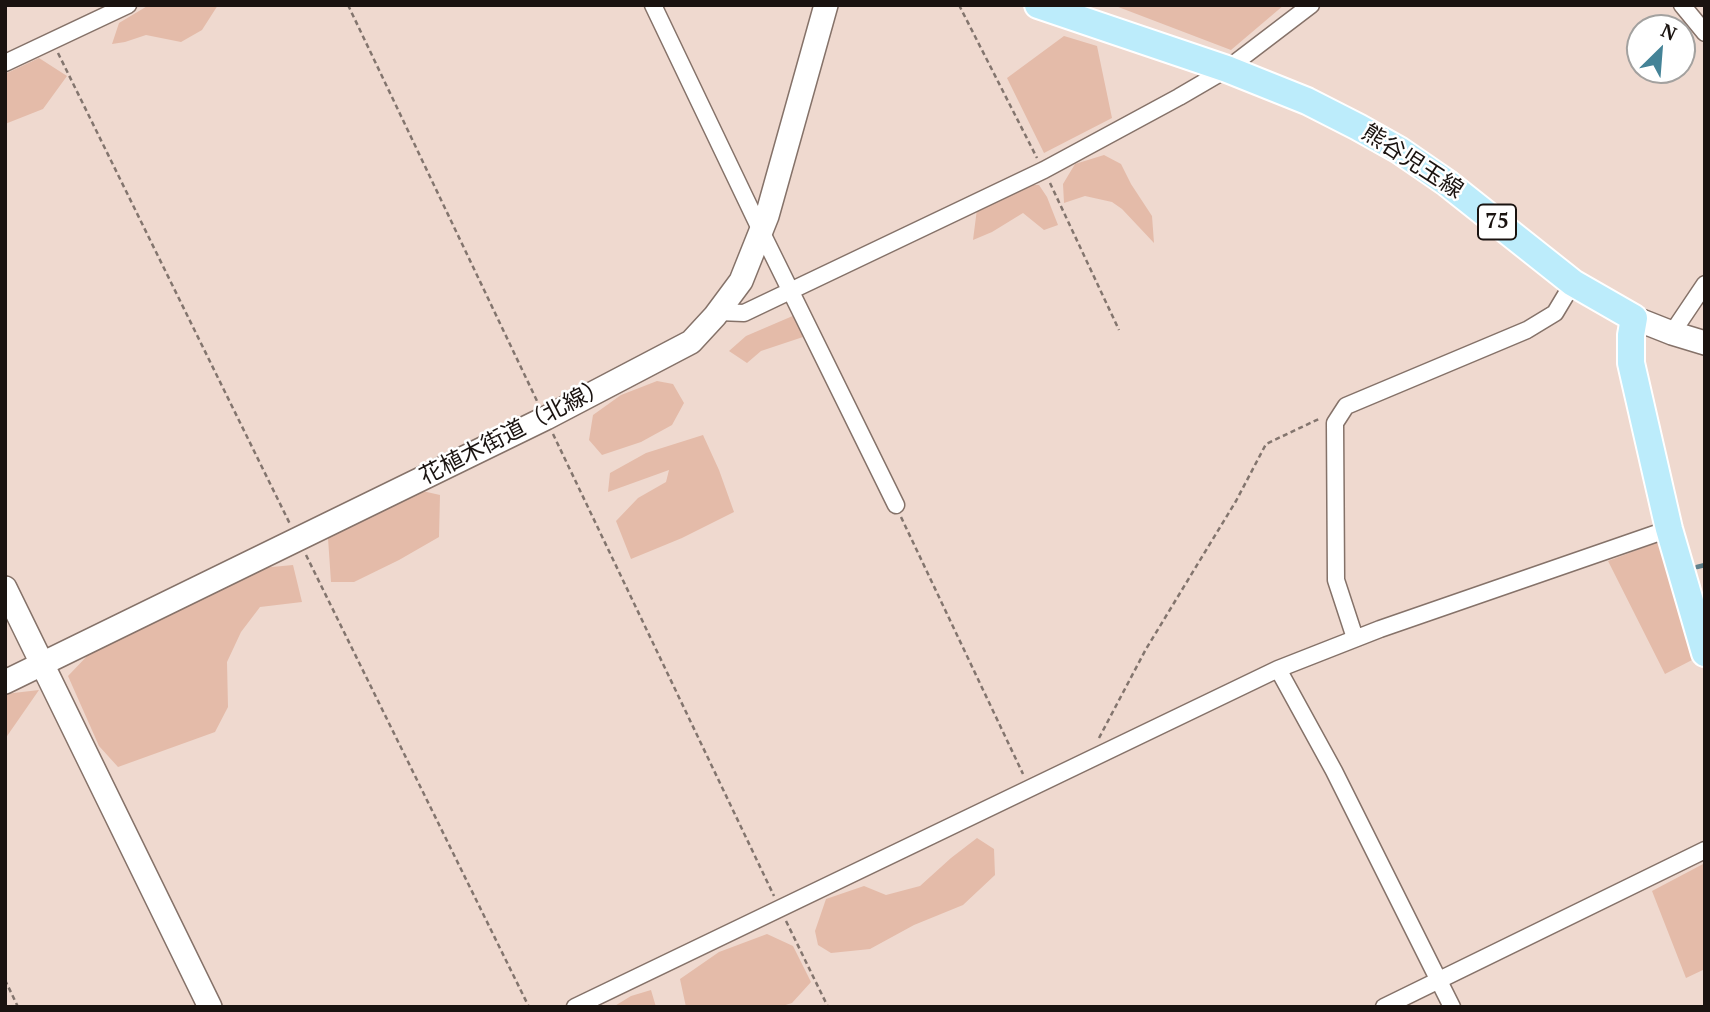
<!DOCTYPE html>
<html>
<head>
<meta charset="utf-8">
<style>
	body { margin:0 }
	#map { position:relative; width:1710px; height:1012px; overflow:hidden; background:#efd9cf; font-family:"PT Serif",serif }
	canvas { display:block }
	.frame { position:absolute; inset:0; border:7px solid #1a1310; pointer-events:none }
	.north { position:absolute; left:1626px; top:14px; width:70px; height:70px; box-sizing:border-box; background:#fff; border:2px solid #a3a19f; border-radius:50%; rotate:25deg; font-size:19px; font-weight:700; line-height:28px; text-align:center; color:#1a1310 }
	.north::after { content:''; display:block; margin:auto; width:24px; height:32px; background:#448397; clip-path:polygon(50% 0,100% 100%,50% 72%,0 100%) }
</style>
</head>
<body>
<div id="map">
<canvas width="1710" height="1012"></canvas>
<div class="frame"></div>
<div class="north">N</div>
</div>
<script>
const ctx = document.querySelector('canvas').getContext('2d');
ctx.lineJoin = 'round';
function fill(path, color) { ctx.fillStyle = color; ctx.fill(path, 'evenodd'); }
const toPath = rows => new Path2D(rows.map(r => 'M' + r).join(''));
function trace(path, color, width, dash) { ctx.strokeStyle = color; ctx.lineWidth = width; ctx.lineCap = dash ? 'butt' : 'round'; ctx.setLineDash(dash || []); ctx.stroke(path); }
function drawText(font, color, halo, rows, align = 'center') {
  ctx.font = font + ' "PT Serif","Noto Sans JP",serif'; ctx.lineWidth = 5; ctx.setLineDash([]); ctx.textBaseline = 'middle'; ctx.strokeStyle = halo; ctx.fillStyle = color; for (const [text, x, y, turn = 0] of rows) {
    ctx.save(); ctx.translate(x, y); ctx.rotate((+turn || 0) * Math.PI / 180); ctx.textAlign = isNaN(turn) ? turn : align; if (halo) ctx.strokeText(text, 0, 0); ctx.fillText(text, 0, 0); ctx.restore();
  }
}
const green = toPath([
	[149,5,218,5,202,30,181,42,146,35,125,42,112,44,119,23],
	[1113,5,1284,5,1231,50],
	[1064,36,1097,46,1112,118,1044,153,1007,78],
	[39,58,67,76,43,109,5,124,5,74],
	[1104,155,1121,164,1131,184,1152,216,1154,243,1122,209,1112,202,1085,196,1064,203,1063,184,1075,164],
	[1025,185,1039,185,1047,197,1058,225,1044,230,1023,213,992,232,973,240,977,209],
	[795,315,803,337,761,351,747,363,729,351,746,336],
	[657,381,673,384,684,403,672,425,641,442,602,455,589,440,593,415,621,395],
	[703,435,719,470,734,512,682,538,631,559,616,521,638,498,666,482,669,470,608,492,610,473,646,453],
	[418,490,440,495,439,537,399,560,354,582,331,582,328,538,367,514],
	[1658,542,1692,660,1665,674,1608,561],
	[293,565,302,602,260,607,241,632,227,662,228,707,215,732,118,767,99,746,68,676,89,654,167,612,261,568],
	[39,690,5,739,5,694],
	[977,838,994,849,995,875,963,905,914,925,870,949,831,953,818,945,815,931,826,899,864,886,886,895,920,886,951,858],
	[1705,863,1705,969,1686,978,1652,891],
	[767,934,793,946,811,982,792,1003,779,1007,686,1007,680,979,719,952],
	[651,990,656,1007,613,1007,631,996]
]);
const stream = toPath([
	[1697,567,1705,565]
]);
const path = toPath([
	[348,5,538,403],
	[959,5,1037,158],
	[58,53,290,524],
	[1050,183,1119,330],
	[553,434,774,896],
	[901,517,1023,774],
	[306,555,529,1007],
	[1099,738,1146,649,1236,501,1266,444,1321,418],
	[786,921,828,1007],
	[5,980,18,1007]
]);
const street = toPath([
	[653,5,761,231,896,505],
	[1682,5,1705,33],
	[5,63,128,5],
	[718,312,744,313,1044,170,1179,97,1227,69,1311,5],
	[1672,333,1705,284],
	[1355,638,1336,580,1335,423,1346,406,1527,330,1555,313,1573,283],
	[1278,669,1334,771,1452,1007],
	[575,1007,1278,669,1380,629,1669,529],
	[1384,1007,1705,850]
]);
const secondary = toPath([
	[1634,318,1672,333,1705,343],
	[5,588,210,1007],
	[5,682,546,418,691,342,715,316,741,281,767,216,826,5]
]);
const primary = toPath([
	[1038,5,1227,69,1307,101,1358,127,1399,150,1447,183,1573,283,1634,318,1631,335,1631,363,1669,529,1705,653]
]);
const shields = [
	[1497,222,38]
];
const shieldNames = [
	["75",1497,222]
];
const streetNames = [
	["熊谷児玉線",1412,162,33],
	["花植木街道（北線）",514,432,-27]
];
fill(green, '#e4bba9');
trace(stream, '#60818c', 4.5);
trace(street, '#857269', 19);
trace(secondary, '#857269', 26);
trace(primary, '#fff', 30);
trace(path, '#83756e', 2.5, [5, 3.5]);
trace(street, '#fff', 16);
trace(secondary, '#fff', 23);
trace(primary, '#bcecfb', 26);
for (const [x, y, w] of shields) { const box = new Path2D(); box.roundRect(x - w / 2, y - 17.5, w, 35, 5); ctx.fillStyle = '#fff'; ctx.fill(box); trace(box, '#1a1310', 2); }
drawText('bold 21px', '#1a1310', null, shieldNames);
drawText('23px', '#1a1310', '#fff', streetNames);
</script>
</body>
</html>
